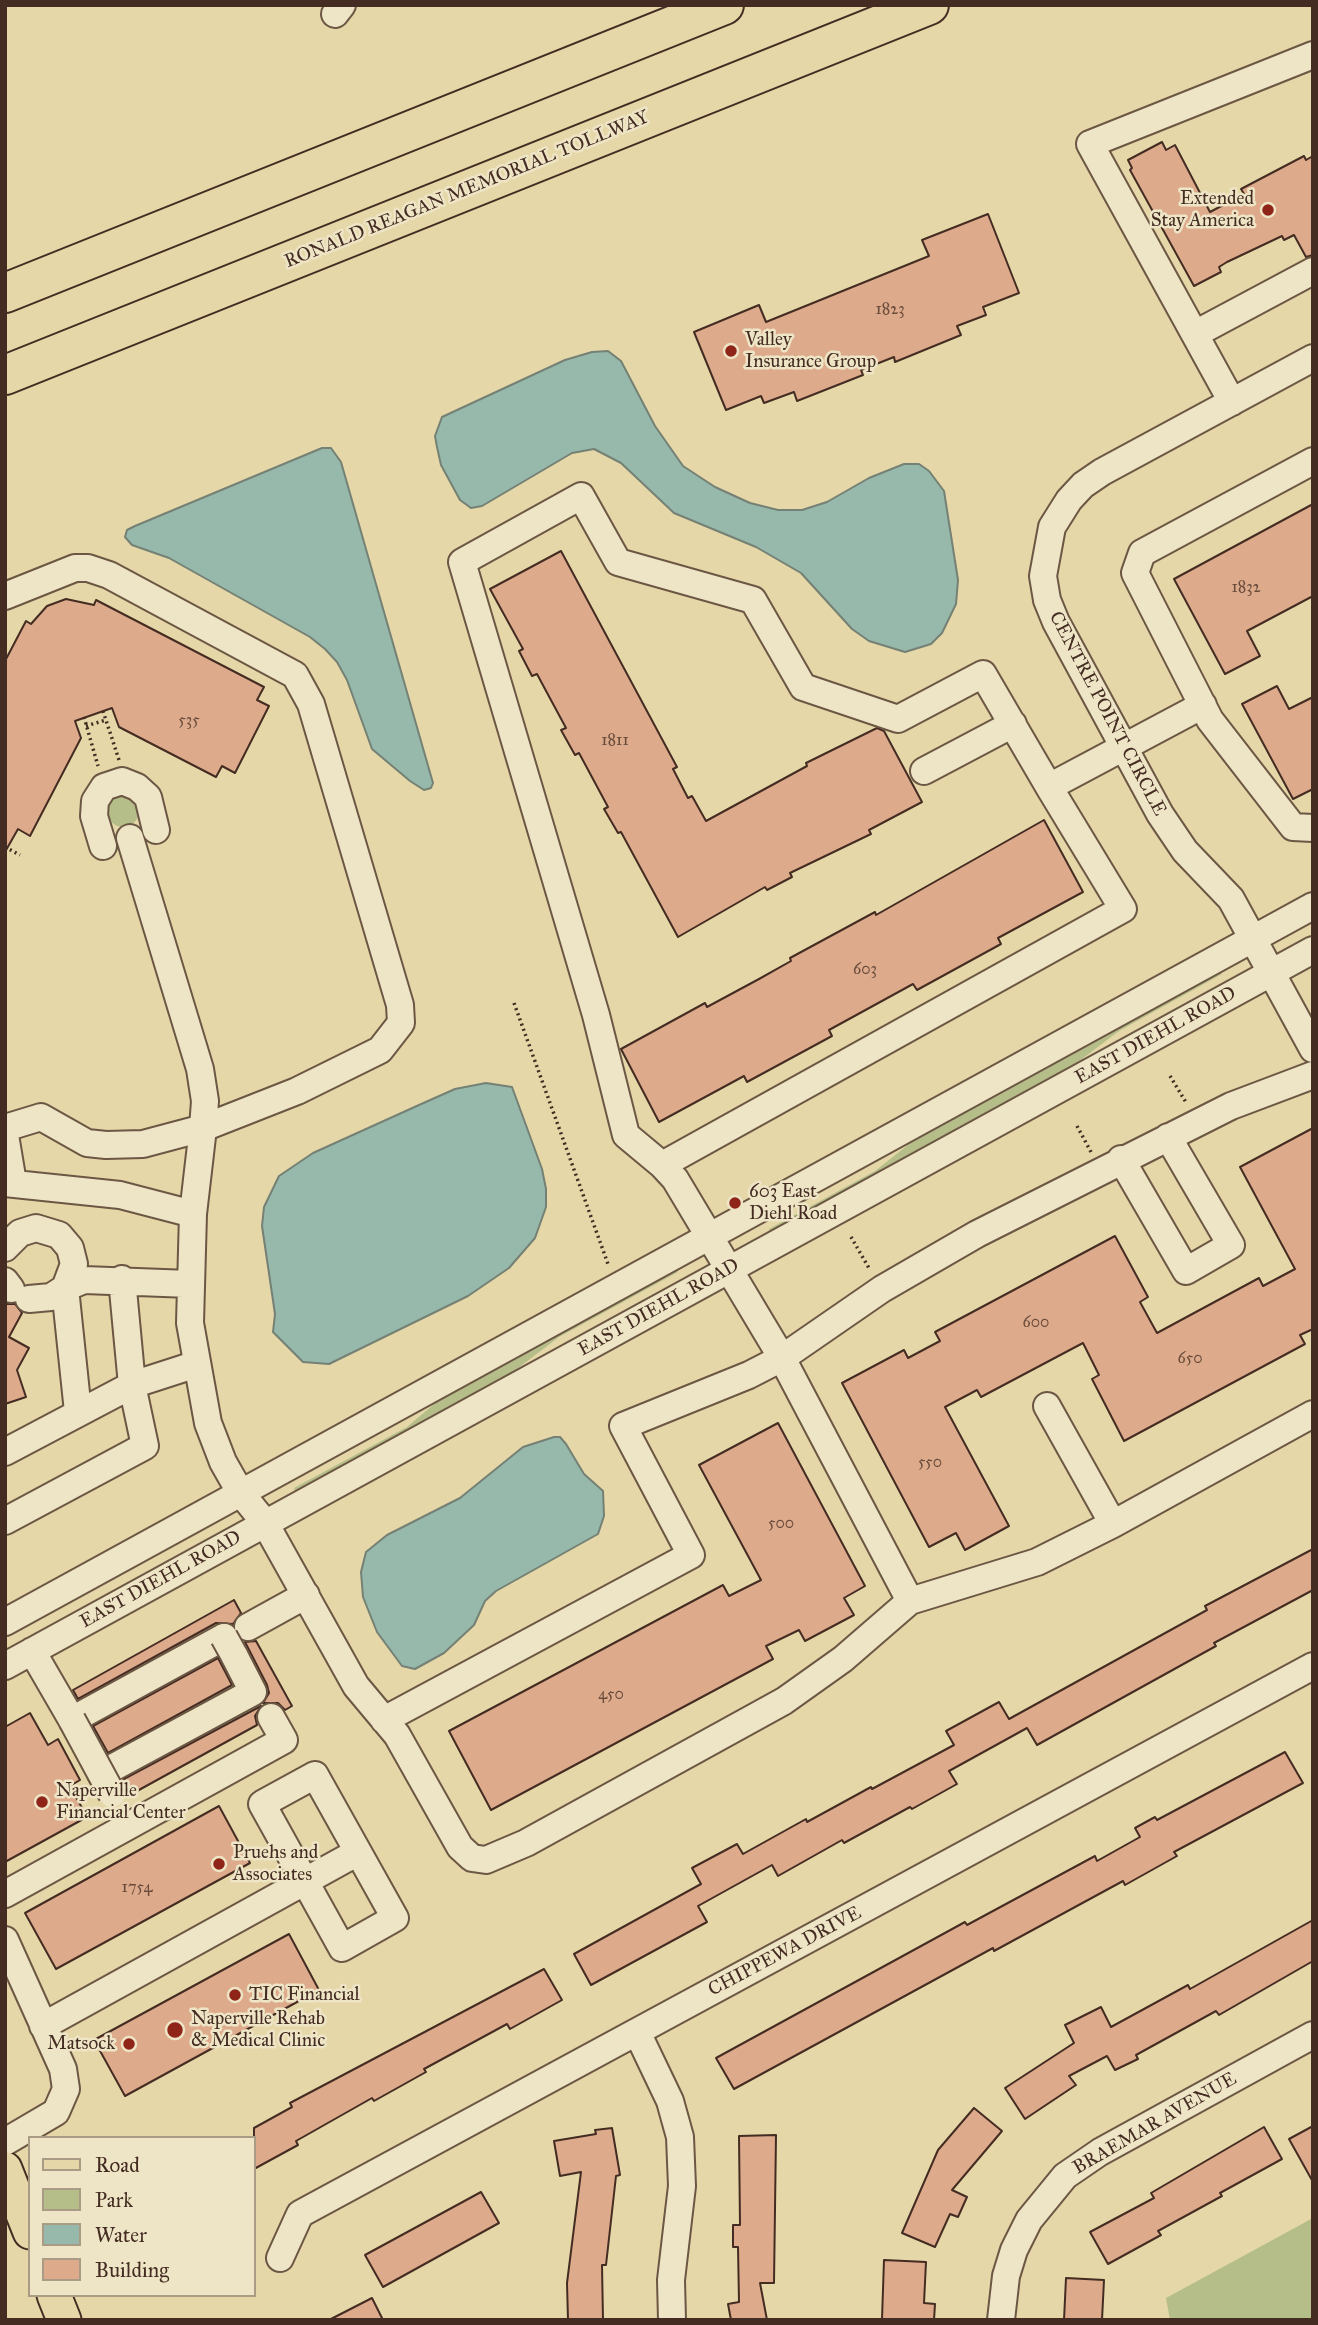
<!DOCTYPE html>
<html>
<head>
<meta charset="utf-8">
<style>
	body { margin:0 }
	#map { position:relative; width:1318px; height:2325px; overflow:hidden; background:#e5d7a8; font-family:"IM FELL Great Primer",serif }
	canvas { display:block }
	.frame { position:absolute; inset:0; border:7px solid #442c22; pointer-events:none }
	.legend { position:absolute; left:28px; top:2136px; width:228px; height:161px; box-sizing:border-box; background:#eee5c6; border:2px solid #aa9b84; margin:0; padding:9px 12px; list-style:none; font-size:21px; color:#442c22 }
	.legend li { display:flex; align-items:center; gap:14px; height:35px }
	.legend b { width:35px; border:2px solid #aa9b84 }
</style>
</head>
<body>
<div id="map">
<canvas width="1318" height="2325"></canvas>
<div class="frame"></div>
<ul class="legend">
<li><b style="height:9px;background:#e5d7a8"></b>Road</li>
<li><b style="height:19px;background:#b5be88"></b>Park</li>
<li><b style="height:19px;background:#96b9ab"></b>Water</li>
<li><b style="height:19px;background:#ddaa8b"></b>Building</li>
</ul>
</div>
<script>
const ctx = document.querySelector('canvas').getContext('2d');
ctx.lineJoin = 'round';
function fill(path, color) { ctx.fillStyle = color; ctx.fill(path, 'evenodd'); }
const toPath = rows => new Path2D(rows.map(r => 'M' + r).join(''));
function trace(path, color, width, dash) { ctx.strokeStyle = color; ctx.lineWidth = width; ctx.lineCap = dash ? 'butt' : 'round'; ctx.setLineDash(dash || []); ctx.stroke(path); }
function drawText(font, color, halo, rows, align = 'center') {
  ctx.font = font + ' "IM FELL Great Primer",serif'; ctx.lineWidth = 5; ctx.setLineDash([]); ctx.textBaseline = 'middle'; ctx.strokeStyle = halo; ctx.fillStyle = color; for (const [text, x, y, turn = 0] of rows) {
    ctx.save(); ctx.translate(x, y); ctx.rotate((+turn || 0) * Math.PI / 180); ctx.textAlign = isNaN(turn) ? turn : align; if (halo) ctx.strokeText(text, 0, 0); ctx.fillText(text, 0, 0); ctx.restore();
  }
}
const green = toPath([
	'107 811a16 16 0 1 1 32 0a16 16 0 1 1-32 0Z',
	[1219,970,1222,974,1119,1031,1058,1077,770,1234,769,1229,875,1171,932,1126],
	[675,1267,678,1272,559,1337,501,1381,296,1494,294,1488,407,1427,453,1388],
	[1313,2218,1313,2320,1170,2320,1166,2298]
]);
const water = toPath([
	[608,351,621,361,655,426,683,466,715,487,750,503,778,510,802,510,827,502,869,478,904,464,919,464,929,471,944,491,958,580,956,604,942,633,931,644,905,652,869,641,852,629,801,573,756,547,674,513,621,463,594,449,572,453,482,506,471,508,460,500,441,465,437,447,435,436,442,417,565,360,592,352,608,351],
	[322,448,331,448,341,462,433,783,431,788,424,790,410,781,372,749,347,680,337,662,325,649,310,637,169,558,132,545,125,537,127,530,135,526,322,448],
	[486,1083,512,1087,542,1169,546,1189,546,1207,535,1238,509,1268,468,1296,329,1364,303,1362,273,1332,275,1314,262,1226,264,1207,279,1176,313,1153,419,1105,455,1089,486,1083],
	[554,1437,560,1437,566,1444,584,1474,603,1491,604,1516,598,1534,496,1591,485,1601,474,1625,444,1653,415,1669,402,1666,377,1632,363,1597,361,1572,366,1552,387,1535,460,1498,523,1447,554,1437]
]);
const building = toPath([
	[1162,142,1166,150,1175,145,1210,212,1244,194,1241,189,1304,156,1306,160,1313,156,1313,255,1306,257,1294,235,1284,240,1282,236,1227,262,1219,267,1221,272,1194,286,1130,170,1132,168,1128,160,1162,142],
	[988,214,1019,293,983,307,986,315,957,326,961,335,895,362,894,357,861,370,863,375,797,401,794,392,764,403,761,396,726,410,694,332,759,305,766,322,929,256,922,240,988,214],
	[1313,504,1313,596,1247,631,1260,656,1225,674,1174,579,1313,504],
	[561,551,677,767,673,769,688,798,692,796,706,821,807,766,806,763,877,728,884,731,922,802,869,830,871,834,790,873,792,877,767,890,765,887,678,937,621,832,618,833,604,809,608,807,579,753,575,755,561,730,566,728,545,689,537,674,532,676,519,651,523,649,490,589,561,551],
	[66,599,94,605,96,600,264,687,257,700,269,706,235,773,222,766,216,777,119,727,112,708,75,721,81,738,30,836,18,829,5,852,5,661,26,621,31,624,47,606,66,599],
	[1277,686,1289,709,1313,697,1313,789,1293,799,1242,704,1277,686],
	[1044,820,1083,892,998,938,1001,944,917,990,913,984,829,1030,832,1036,747,1082,744,1076,659,1122,621,1049,705,1003,707,1007,759,979,791,961,790,958,875,912,876,915,1044,820],
	[1313,1128,1313,1329,1300,1335,1305,1344,1124,1441,1092,1379,1099,1375,1083,1343,981,1397,977,1390,945,1407,1009,1526,965,1550,956,1533,929,1547,842,1383,904,1350,908,1358,940,1341,935,1332,1115,1236,1148,1297,1140,1302,1157,1333,1259,1278,1263,1286,1295,1269,1240,1167,1313,1128],
	[5,1304,15,1304,22,1313,9,1337,29,1348,17,1370,26,1397,5,1404,5,1304],
	[778,1423,865,1586,844,1598,854,1615,805,1641,799,1630,766,1646,773,1659,491,1810,449,1731,723,1585,729,1596,761,1580,699,1465,778,1423],
	[1313,1549,1313,1590,1214,1643,1216,1646,1037,1745,1027,1728,949,1771,957,1784,912,1809,910,1807,844,1843,842,1840,778,1876,772,1865,698,1906,707,1922,591,1985,574,1954,701,1884,692,1868,737,1844,743,1854,806,1819,807,1822,871,1787,872,1789,954,1745,946,1731,999,1702,1009,1719,1207,1610,1205,1606,1313,1549],
	[234,1600,241,1613,233,1624,216,1623,78,1699,73,1690,234,1600],
	[256,1641,292,1706,285,1710,278,1703,263,1703,269,1693,267,1685,245,1642,256,1641],
	[218,1658,232,1685,108,1753,93,1726,218,1658],
	[261,1706,255,1716,257,1725,128,1796,122,1780,261,1706],
	[30,1713,48,1745,58,1739,80,1780,70,1786,87,1817,5,1862,5,1727,30,1713],
	[1285,1752,1303,1783,1174,1852,1177,1856,1125,1885,1123,1881,994,1951,993,1948,734,2089,716,2058,965,1922,967,1925,1095,1856,1097,1861,1140,1837,1135,1828,1155,1817,1157,1820,1285,1752],
	[219,1806,250,1863,56,1969,25,1913,219,1806],
	[1313,1920,1313,1961,1219,2015,1216,2011,1136,2055,1138,2059,1115,2070,1107,2056,1069,2076,1076,2085,1025,2119,1005,2088,1074,2043,1065,2025,1101,2007,1111,2027,1188,1985,1190,1989,1313,1920],
	[289,1934,319,1990,125,2096,94,2040,289,1934],
	[544,1969,562,2000,510,2029,507,2024,424,2069,426,2072,374,2101,372,2098,296,2141,298,2145,254,2169,254,2128,292,2107,290,2103,544,1969],
	[974,2108,1002,2131,952,2190,967,2197,958,2217,950,2214,935,2247,902,2233,938,2150,974,2108],
	[1313,2126,1313,2182,1289,2139,1313,2126],
	[1264,2127,1282,2159,1220,2193,1222,2196,1158,2231,1161,2235,1108,2264,1090,2232,1154,2198,1151,2193,1264,2127],
	[612,2128,620,2175,616,2176,606,2265,602,2265,603,2320,568,2320,567,2283,581,2172,560,2176,554,2141,596,2134,595,2130,612,2128],
	[776,2135,774,2283,760,2283,767,2320,731,2320,728,2304,739,2302,738,2247,733,2247,733,2225,740,2225,739,2136,776,2135],
	[481,2192,499,2223,383,2287,365,2255,481,2192],
	[884,2260,926,2262,924,2303,935,2304,934,2320,882,2319,884,2260],
	[1066,2278,1104,2280,1102,2320,1064,2320,1066,2278],
	[372,2298,383,2320,329,2320,372,2298]
]);
const path = toPath([
	[103,711,119,760],
	[84,717,98,766],
	[86,726,106,720],
	[5,847,20,855],
	[514,1003,608,1264],
	[1170,1076,1187,1104],
	[1077,1126,1091,1152],
	[851,1237,869,1268]
]);
const minor = toPath([
	[335,14,342,5],
	[1195,334,1313,271],
	[1313,358,1102,472,1083,485,1069,500,1052,527,1043,576,1047,600,1056,622,1160,814,1185,851,1231,899,1313,1049],
	[1232,402,1090,144,1313,55],
	[1313,461,1142,553,1135,573,1210,720,1293,827,1313,828],
	[5,596,75,568,88,568,109,575,295,675,311,704,400,1005,401,1023,380,1050,297,1091,203,1128,193,1214,190,1323,208,1423,223,1462,240,1492,265,1523,356,1686,397,1735,460,1847,472,1858,486,1860,526,1843,784,1701,843,1659,910,1601],
	[1203,705,1049,787,1123,909,662,1165,675,1179,782,1358,910,1601,1037,1562,1113,1524,1313,1414],
	[924,771,1013,724],
	[103,846,94,816,95,801,104,787,122,781,137,787,148,797,156,830],
	[5,1128,41,1117,87,1143,106,1145,143,1144,203,1128,205,1101,200,1069,130,838],
	[5,1135,13,1183],
	[1121,1159,1186,1271,1231,1245,1168,1137],
	[662,1165,626,1135,596,1015,462,562,581,496,618,562,753,600,803,687,898,719,983,674,1049,787],
	[5,1183,120,1195,193,1214],
	[5,1248,20,1233,36,1228,59,1235,70,1248,74,1264,65,1288,51,1297,29,1299],
	[5,1281,11,1289],
	[1047,1406,1113,1524],
	[78,1412,65,1288,84,1280,190,1284],
	[5,1452,132,1385,197,1364],
	[5,1521,145,1446,132,1385,122,1279],
	[5,1622,1313,906],
	[248,1627,306,1595],
	[32,1651,72,1720,224,1637],
	[5,1666,1313,950],
	[384,1720,691,1555,623,1426,749,1375,782,1358,882,1289,977,1234,1231,1106,1313,1075],
	[101,1774,253,1692,234,1655],
	[315,1775,395,1918,342,1948,262,1804,315,1775],
	[5,1894,284,1740,271,1717],
	[5,1940,63,2069,66,2089,56,2112,5,2142],
	[43,2026,358,1852],
	[637,2032,670,2101,680,2137,682,2186,671,2280,672,2320],
	[280,2258,300,2214,1313,1666],
	[1001,2320,1006,2276,1014,2250,1029,2220,1065,2176,1100,2152,1313,2035]
]);
const major = toPath([
	[5,2169,30,2232],
	[54,2295,64,2320]
]);
const highway = toPath([
	[5,293,724,5],
	[5,375,929,5]
]);
const minorBridge = toPath([
	[224,1637,234,1655],
	[72,1720,112,1794]
]);
const markers = [
	[1268,210,7,"#8f2418"],
	[731,351,7,"#8f2418"],
	[735,1203,7,"#8f2418"],
	[42,1802,7,"#8f2418"],
	[219,1864,7,"#8f2418"],
	[235,1995,7,"#8f2418"],
	[175,2030,9,"#8f2418"],
	[129,2044,7,"#8f2418"]
];
const numberNames = [
	["1823",890,310],
	["1832",1246,588],
	["535",189,721],
	["1811",615,741],
	["603",865,970],
	["600",1036,1323],
	["650",1190,1359],
	["550",930,1463],
	["500",781,1524],
	["450",611,1695],
	["1754",137,1888]
];
const streetNames = [
	["RONALD REAGAN MEMORIAL TOLLWAY",467,190,-22],
	["CENTRE POINT CIRCLE",1107,714,62],
	["EAST DIEHL ROAD",1156,1036,-29],
	["EAST DIEHL ROAD",659,1308,-29],
	["EAST DIEHL ROAD",161,1580,-29],
	["CHIPPEWA DRIVE",785,1952,-28],
	["BRAEMAR AVENUE",1155,2124,-30]
];
const poiNames = [
	["Extended",1254,199,"right"],
	["Stay America",1254,221,"right"],
	["Valley",745,340],
	["Insurance Group",745,362],
	["603 East",749,1192],
	["Diehl Road",749,1214],
	["Naperville",56,1791],
	["Financial Center",56,1813],
	["Pruehs and",233,1853],
	["Associates",233,1875],
	["TIC Financial",249,1995],
	["Naperville Rehab",191,2019],
	["& Medical Clinic",191,2041],
	["Matsock",115,2044,"right"]
];
fill(green, '#b5be88');
fill(water, '#96b9ab');
trace(water, '#758174', 2);
fill(building, '#ddaa8b');
trace(building, '#442c22', 2);
trace(minor, '#6c5744', 30);
trace(major, '#442c22', 37);
trace(highway, '#442c22', 42);
trace(path, '#442c22', 3.5, [2, 3.5]);
trace(minor, '#eee5c6', 26);
trace(major, '#e5d7a8', 33);
trace(highway, '#e5d7a8', 38);
trace(minorBridge, '#6c5744', 30, []);
trace(minorBridge, '#eee5c6', 26);
for (const [x, y, r, color] of markers) { const dot = new Path2D(); dot.arc(x, y, r, 0, 2 * Math.PI); ctx.fillStyle = color; ctx.fill(dot); trace(dot, '#eee5c6', 2.5); }
drawText('16px', '#6a4c3c', null, numberNames);
drawText('19px', '#442c22', '#eee5c6', streetNames);
drawText('19px', '#442c22', '#eee5c6', poiNames, 'left');
</script>
</body>
</html>
